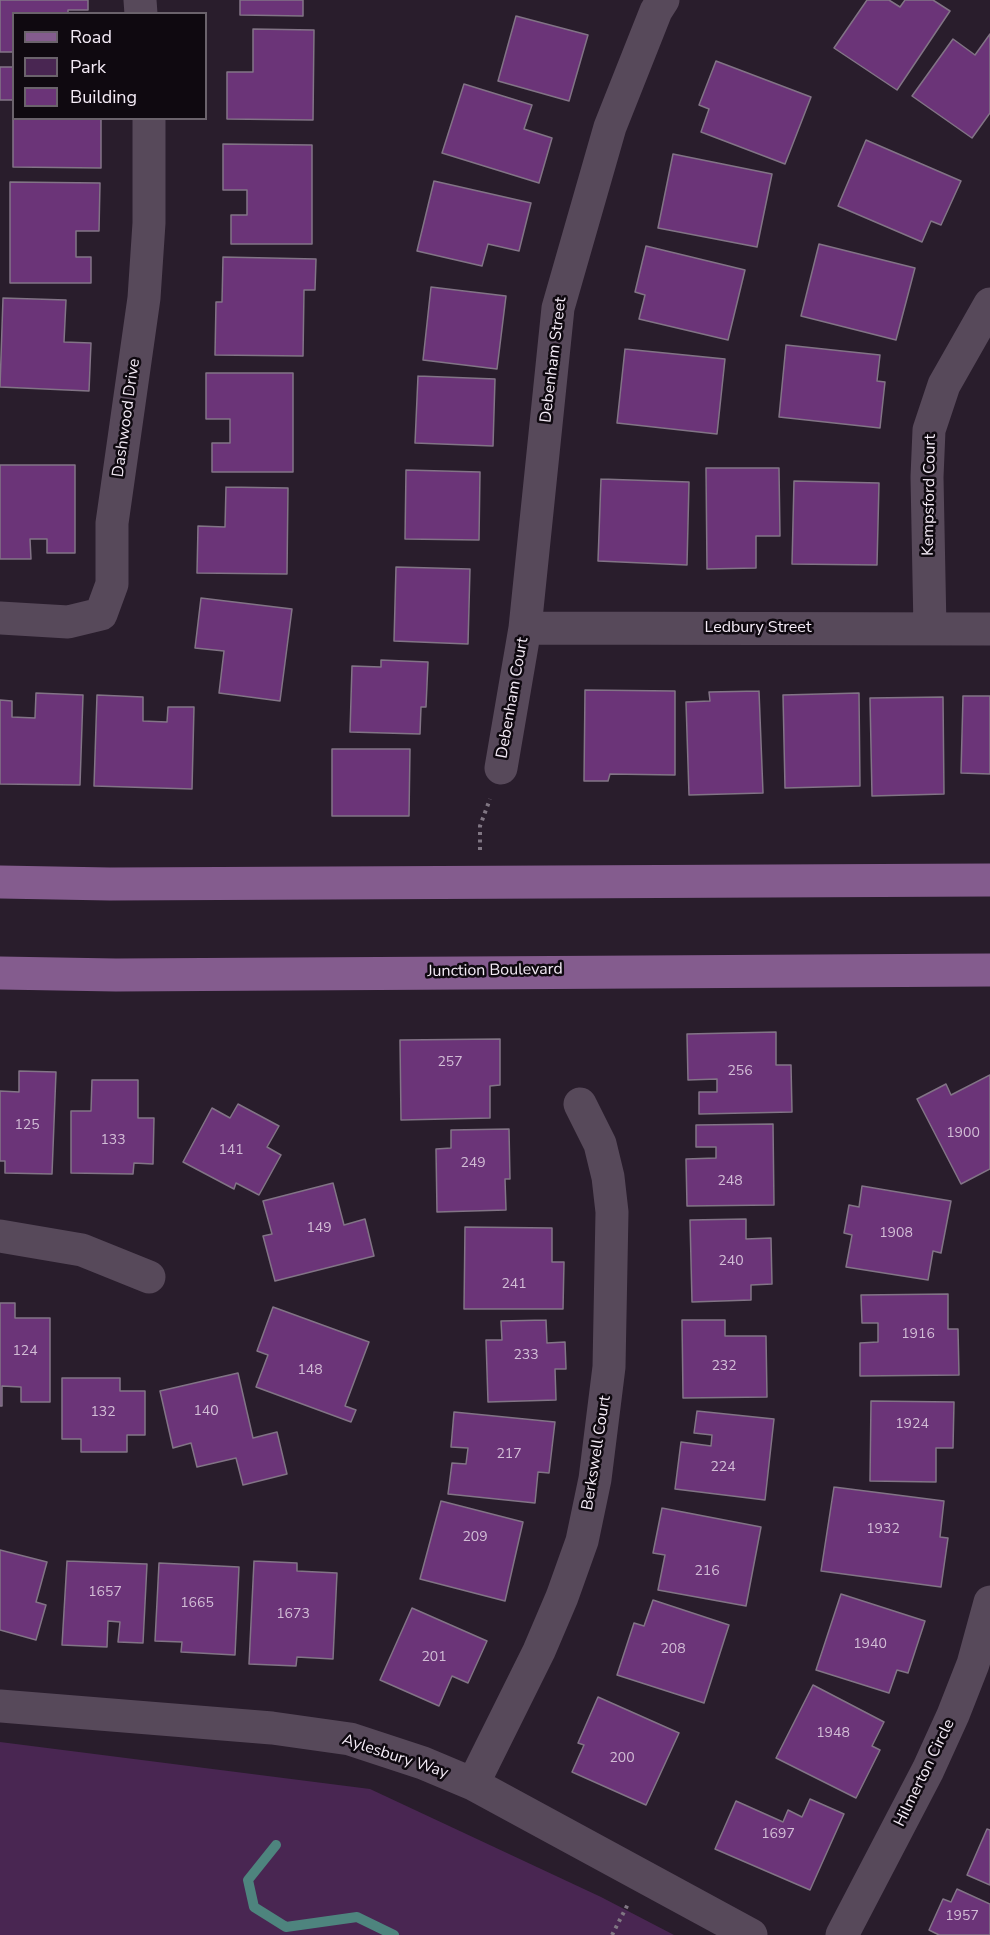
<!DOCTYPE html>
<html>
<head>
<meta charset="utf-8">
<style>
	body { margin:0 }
	#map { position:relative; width:990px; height:1935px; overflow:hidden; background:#291d2c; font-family:"Nunito Sans",sans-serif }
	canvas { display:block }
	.legend { position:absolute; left:12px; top:12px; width:195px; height:108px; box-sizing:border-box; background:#0f0910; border:2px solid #6b636c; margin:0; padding:8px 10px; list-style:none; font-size:18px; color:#f4ebf6 }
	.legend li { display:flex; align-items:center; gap:12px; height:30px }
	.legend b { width:30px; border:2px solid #6b636c }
</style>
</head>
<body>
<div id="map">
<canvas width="990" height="1935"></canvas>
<ul class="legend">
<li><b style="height:8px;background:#845c8e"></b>Road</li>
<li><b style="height:16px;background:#492652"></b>Park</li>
<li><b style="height:16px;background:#6b3478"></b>Building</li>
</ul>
</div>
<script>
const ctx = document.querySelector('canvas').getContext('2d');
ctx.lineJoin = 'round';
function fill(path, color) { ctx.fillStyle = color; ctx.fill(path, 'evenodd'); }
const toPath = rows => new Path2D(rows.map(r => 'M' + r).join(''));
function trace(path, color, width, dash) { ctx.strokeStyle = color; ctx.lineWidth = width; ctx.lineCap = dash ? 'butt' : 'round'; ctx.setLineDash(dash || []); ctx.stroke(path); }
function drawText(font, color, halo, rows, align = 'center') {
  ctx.font = font + ' "Nunito Sans",sans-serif'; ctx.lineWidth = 5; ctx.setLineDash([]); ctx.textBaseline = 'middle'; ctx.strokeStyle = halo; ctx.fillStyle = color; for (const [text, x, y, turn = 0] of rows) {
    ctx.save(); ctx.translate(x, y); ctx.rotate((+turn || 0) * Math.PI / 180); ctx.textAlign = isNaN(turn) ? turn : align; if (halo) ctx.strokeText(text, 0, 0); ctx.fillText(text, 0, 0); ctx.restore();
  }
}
const green = toPath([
	[0,1742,370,1789,601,1897,674,1935,0,1935]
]);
const stream = toPath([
	[276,1845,248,1880,254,1907,286,1927,357,1917,394,1935]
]);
const building = toPath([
	[0,0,88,0,88,10,68,10,68,14,14,14,14,52,0,52,0,0],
	[240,0,303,0,303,16,240,15,240,0],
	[867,0,889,0,900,7,905,0,933,0,950,11,897,90,834,48,867,0],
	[516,16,588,35,569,101,498,81,516,16],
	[253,29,314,30,313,120,227,119,227,72,253,72,253,29],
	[990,34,990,113,972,138,912,96,953,39,975,55,990,34],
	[716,61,811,97,785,164,701,132,709,109,699,105,716,61],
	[0,67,14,67,14,118,101,118,101,168,13,167,13,100,0,100,0,67],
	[464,84,532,105,524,129,552,138,539,183,442,153,464,84],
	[866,140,961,181,941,225,931,221,922,242,838,206,866,140],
	[223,144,312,145,312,244,231,244,231,215,247,215,247,190,223,190,223,144],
	[673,154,772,174,757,247,658,228,673,154],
	[434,181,531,203,519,251,488,244,482,266,417,251,434,181],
	[10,182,100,183,99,231,76,231,76,257,91,257,91,283,10,283,10,182],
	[819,244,915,268,896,340,801,316,819,244],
	[646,246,745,270,728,340,639,319,645,295,635,292,646,246],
	[223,257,316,259,315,290,304,290,303,356,215,355,216,302,222,302,223,257],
	[431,287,506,296,497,369,423,360,431,287],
	[3,298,66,300,64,342,91,343,89,391,0,387,3,298],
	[786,345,880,355,877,381,885,382,880,428,779,417,786,345],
	[625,349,725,359,717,434,617,423,625,349],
	[206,373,293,373,293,472,212,472,212,443,230,443,230,419,206,419,206,373],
	[418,376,495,379,493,446,415,443,418,376],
	[0,465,75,465,75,553,47,553,47,539,30,539,31,559,0,559,0,465],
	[706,468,779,468,780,536,756,536,756,568,707,569,706,468],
	[406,470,480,472,479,540,405,539,406,470],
	[601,479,689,482,687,565,598,561,601,479],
	[794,481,879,483,877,565,792,564,794,481],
	[226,487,288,488,287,574,197,573,198,526,225,527,226,487],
	[396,567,470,569,468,644,394,641,396,567],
	[201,598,292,609,280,701,219,693,224,651,195,648,201,598],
	[381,660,428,662,426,707,421,707,420,734,350,732,352,666,381,667,381,660],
	[585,690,675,691,675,775,610,774,608,781,584,781,585,690],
	[759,691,763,793,689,795,686,702,710,701,709,692,759,691],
	[36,693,83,695,80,785,0,784,0,700,12,701,12,717,35,718,36,693],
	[859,693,860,786,785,788,783,695,859,693],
	[97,695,143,697,143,721,167,722,168,707,194,707,192,789,94,786,97,695],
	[963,696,990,696,990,774,961,773,963,696],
	[943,697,944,794,872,796,870,698,943,697],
	[332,749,410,749,409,816,332,816,332,749],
	[776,1032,776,1065,791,1065,792,1112,699,1114,699,1092,717,1092,717,1079,688,1080,687,1034,776,1032],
	[500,1039,500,1085,490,1086,490,1118,401,1120,400,1040,500,1039],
	[19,1071,56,1072,52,1174,5,1173,5,1161,0,1161,0,1091,19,1092,19,1071],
	[990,1075,990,1169,961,1184,917,1099,946,1084,951,1095,990,1075],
	[92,1080,138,1080,138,1118,154,1118,153,1164,134,1163,133,1174,71,1173,71,1111,91,1111,92,1080],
	[238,1104,279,1126,267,1147,281,1155,259,1195,236,1183,234,1189,183,1162,212,1108,230,1118,238,1104],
	[773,1124,774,1205,687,1206,686,1159,716,1158,716,1147,696,1147,696,1125,773,1124],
	[509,1129,510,1179,505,1179,506,1210,437,1212,436,1149,451,1148,451,1130,509,1129],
	[333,1183,344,1225,365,1219,374,1256,275,1281,263,1236,272,1234,263,1201,333,1183],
	[862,1186,951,1201,941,1253,933,1251,928,1280,846,1267,852,1235,844,1233,849,1205,859,1207,862,1186],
	[746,1219,746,1239,771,1238,772,1284,751,1285,751,1300,692,1302,690,1220,746,1219],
	[465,1227,552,1228,552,1262,564,1262,563,1309,464,1309,465,1227],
	[948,1294,948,1329,958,1329,959,1375,860,1376,860,1343,878,1342,878,1323,862,1323,861,1295,948,1294],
	[0,1303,15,1303,15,1318,50,1318,50,1402,21,1402,21,1387,2,1386,2,1406,0,1406,0,1303],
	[273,1307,369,1342,345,1406,356,1410,351,1422,256,1387,268,1355,257,1351,273,1307],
	[546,1320,547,1343,565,1342,566,1369,555,1369,556,1400,488,1402,486,1340,502,1340,501,1321,546,1320],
	[682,1320,725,1320,725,1336,766,1336,767,1397,683,1398,682,1320],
	[238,1373,253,1438,277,1432,287,1474,243,1485,236,1458,197,1467,191,1443,173,1448,160,1391,238,1373],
	[62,1378,120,1378,120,1391,145,1391,145,1435,127,1435,127,1452,81,1452,81,1439,62,1439,62,1378],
	[871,1401,954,1402,953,1448,936,1448,936,1482,870,1481,871,1401],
	[697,1411,774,1419,765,1500,675,1489,681,1442,711,1446,712,1435,694,1433,697,1411],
	[454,1412,555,1422,549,1473,538,1472,535,1503,448,1494,452,1463,466,1464,468,1448,451,1447,454,1412],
	[834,1487,944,1501,940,1537,948,1538,941,1587,821,1571,834,1487],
	[441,1501,523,1522,505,1601,420,1579,441,1501],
	[662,1508,761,1527,746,1606,658,1590,665,1555,653,1553,662,1508],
	[0,1550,47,1562,36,1602,46,1605,36,1640,0,1630,0,1550],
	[67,1561,147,1564,143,1643,118,1642,120,1622,108,1621,107,1647,62,1645,67,1561],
	[254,1561,297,1563,297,1571,337,1573,333,1659,297,1657,296,1666,249,1664,254,1561],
	[159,1563,239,1567,235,1655,181,1652,182,1642,155,1641,159,1563],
	[841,1594,925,1621,908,1673,897,1670,889,1693,816,1670,841,1594],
	[653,1600,729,1625,704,1703,617,1675,634,1623,644,1626,653,1600],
	[412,1608,487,1641,468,1683,452,1676,439,1706,380,1680,412,1608],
	[813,1685,884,1722,872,1746,880,1750,856,1798,776,1758,813,1685],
	[598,1697,679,1733,646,1805,572,1772,584,1745,578,1743,598,1697],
	[810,1799,844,1814,810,1890,715,1849,736,1801,783,1822,788,1810,802,1817,810,1799],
	[987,1829,990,1830,990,1885,967,1875,987,1829],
	[957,1889,990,1904,990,1935,939,1935,929,1930,943,1899,951,1902,957,1889]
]);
const path = toPath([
	[480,850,480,826,490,799],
	[612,1935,628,1904]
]);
const minor = toPath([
	[140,0,141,14],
	[0,618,68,622,101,614,112,584,112,523,144,298,149,223,149,118],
	[525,628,990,629],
	[930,629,927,477,929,430,944,385,990,304],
	[501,768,525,628,558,308,610,127,656,11,663,0],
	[0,1236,82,1250,149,1277],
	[0,1706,272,1728,350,1739,423,1763,473,1784,751,1935],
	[473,1784,539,1651,562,1597,582,1541,595,1479,609,1367,612,1212,608,1177,600,1144,580,1104],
	[842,1935,928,1770,953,1715,973,1664,990,1602]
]);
const major = toPath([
	[0,882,110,884,990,880],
	[0,973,116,975,990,970]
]);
const numberNames = [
	["257",450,1063],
	["256",740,1072],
	["125",27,1126],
	["1900",963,1134],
	["133",113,1141],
	["141",231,1151],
	["249",473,1164],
	["248",730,1182],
	["149",319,1229],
	["1908",896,1234],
	["240",731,1262],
	["241",514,1285],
	["1916",918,1335],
	["124",25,1352],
	["233",526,1356],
	["232",724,1367],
	["148",310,1371],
	["140",206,1412],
	["132",103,1413],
	["1924",912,1425],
	["217",509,1455],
	["224",723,1468],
	["1932",883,1530],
	["209",475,1538],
	["216",707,1572],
	["1657",105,1593],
	["1665",197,1604],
	["1673",293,1615],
	["1940",870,1645],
	["208",673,1650],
	["201",434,1658],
	["1948",833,1734],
	["200",622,1759],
	["1697",778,1835],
	["1957",962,1917]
];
const streetNames = [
	["Debenham Street",554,360,-83],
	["Dashwood Drive",127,418,-82],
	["Kempsford Court",930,495,-89],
	["Ledbury Street",758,628],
	["Debenham Court",513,698,-80],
	["Junction Boulevard",495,971,-1],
	["Berkswell Court",597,1453,-81],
	["Aylesbury Way",395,1757,18],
	["Hilmerton Circle",925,1773,-64]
];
fill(green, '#492652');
trace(stream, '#4e847e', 10);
fill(building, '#6b3478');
trace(building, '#827486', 1.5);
trace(path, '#807683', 4, [3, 4.5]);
trace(minor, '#57495a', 33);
trace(major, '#845c8e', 33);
drawText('14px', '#d2bdd6', null, numberNames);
drawText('16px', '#f4ebf6', '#0f0910', streetNames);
</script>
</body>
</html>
